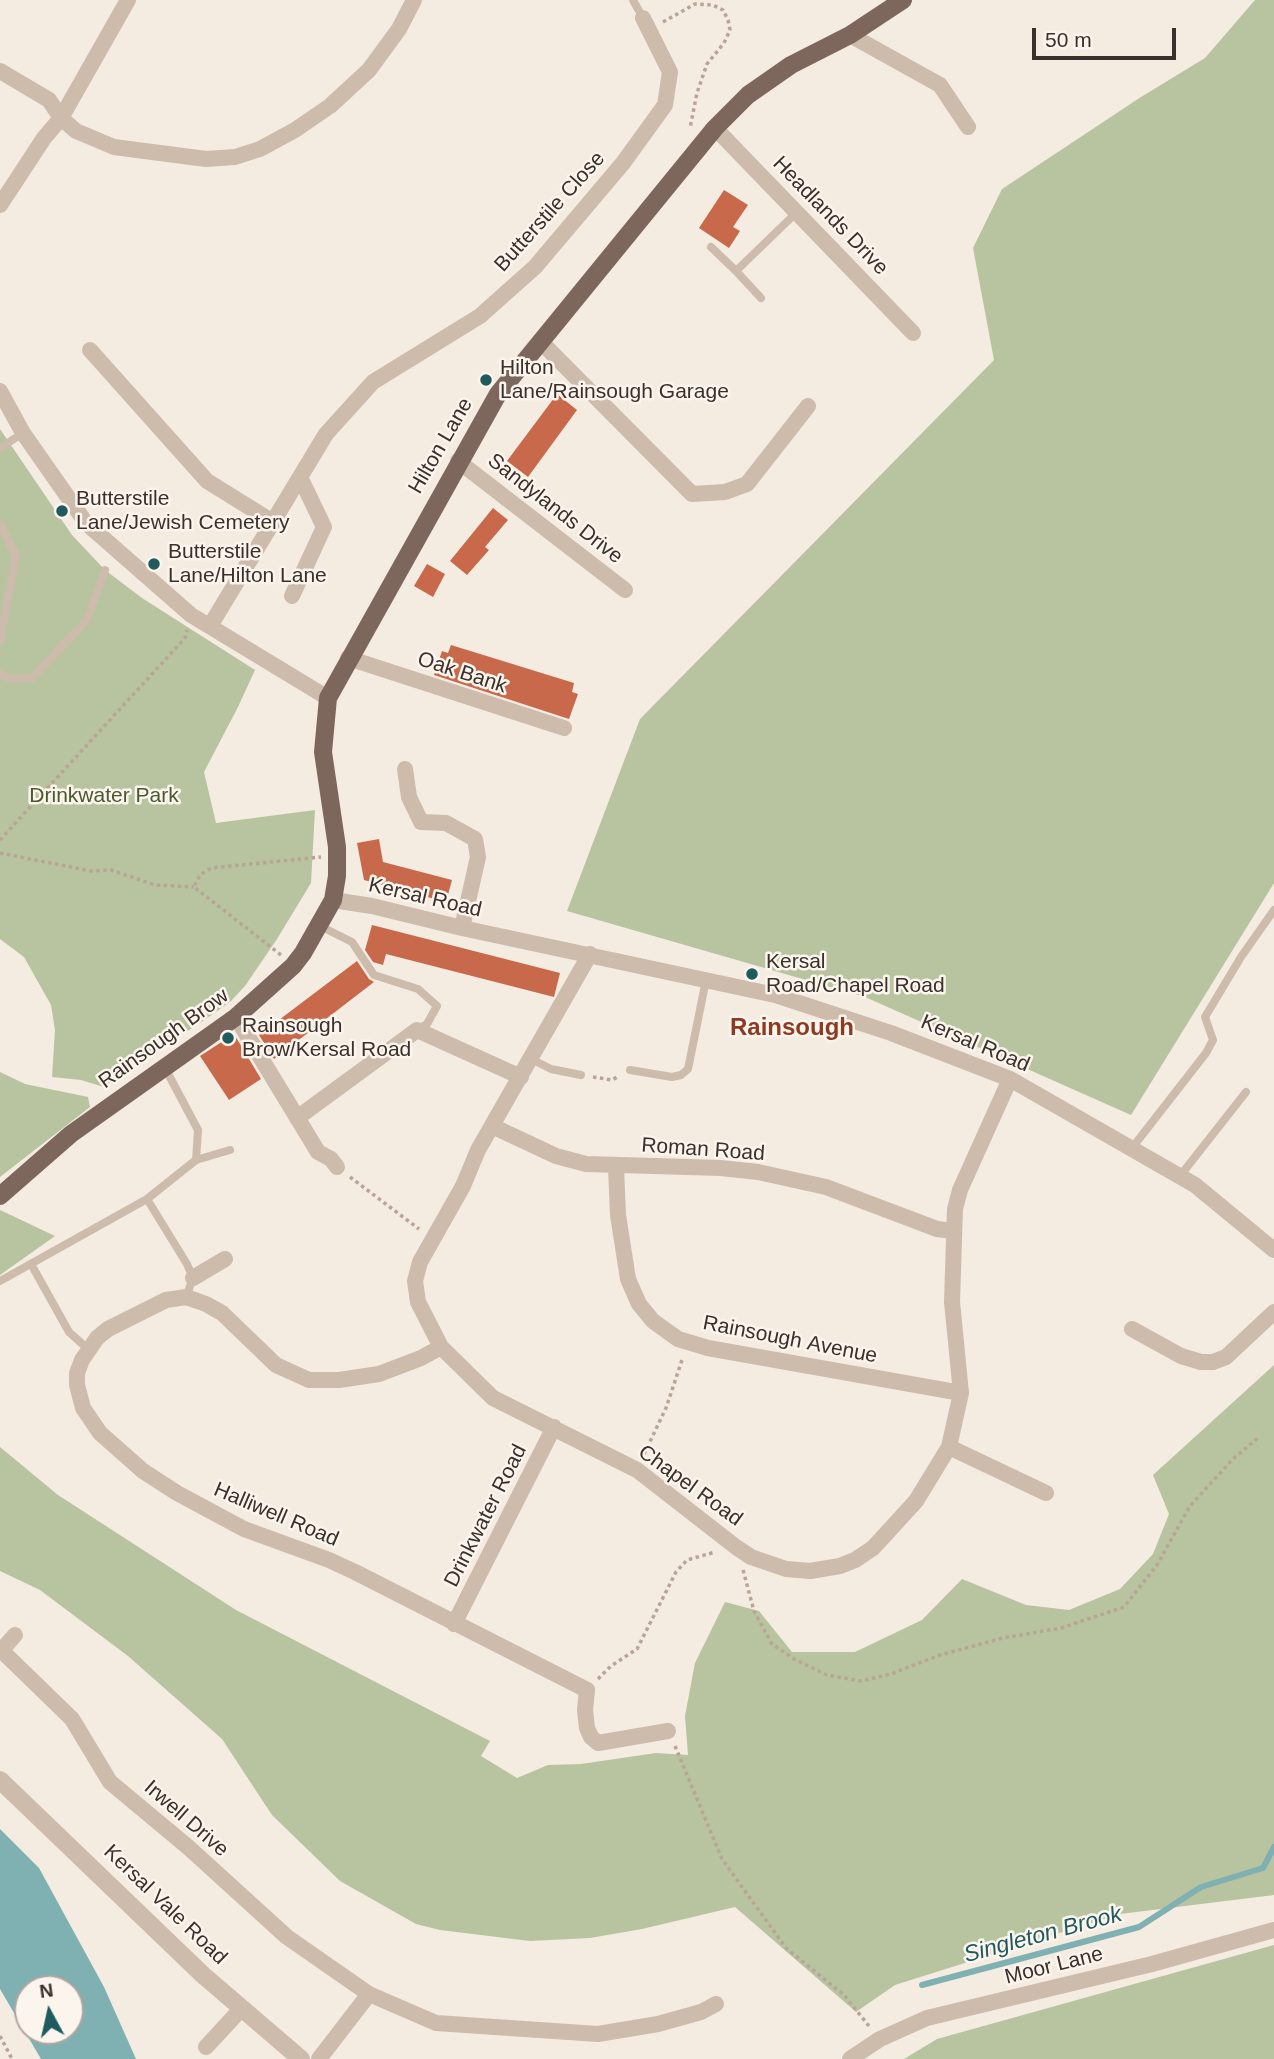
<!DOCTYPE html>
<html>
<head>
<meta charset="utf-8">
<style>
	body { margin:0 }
	#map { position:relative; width:1274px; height:2059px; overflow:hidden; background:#f4ebe1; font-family:Arial,sans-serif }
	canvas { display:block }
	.north { position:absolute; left:14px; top:1975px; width:70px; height:70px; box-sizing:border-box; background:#fbf5ee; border:2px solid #aea6a0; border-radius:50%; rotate:352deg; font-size:19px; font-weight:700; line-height:28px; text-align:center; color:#3b302b }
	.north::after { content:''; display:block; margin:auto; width:24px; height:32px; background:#1f5a5e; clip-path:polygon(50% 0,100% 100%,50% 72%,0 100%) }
	.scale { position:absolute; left:1032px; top:28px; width:144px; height:32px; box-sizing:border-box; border:4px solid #3b302b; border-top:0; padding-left:9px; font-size:21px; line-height:24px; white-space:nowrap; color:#3b302b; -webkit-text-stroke:5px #fbf5ee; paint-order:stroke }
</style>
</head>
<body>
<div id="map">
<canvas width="1274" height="2059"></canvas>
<div class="north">N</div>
<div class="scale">50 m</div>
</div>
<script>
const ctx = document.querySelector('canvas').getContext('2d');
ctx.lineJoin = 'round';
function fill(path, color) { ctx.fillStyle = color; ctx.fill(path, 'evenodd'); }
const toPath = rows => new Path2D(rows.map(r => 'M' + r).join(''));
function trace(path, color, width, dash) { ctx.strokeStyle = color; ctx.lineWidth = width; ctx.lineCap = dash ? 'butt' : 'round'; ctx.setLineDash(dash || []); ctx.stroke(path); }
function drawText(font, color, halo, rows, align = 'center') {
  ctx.font = font + ' Arial,sans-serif'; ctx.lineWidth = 5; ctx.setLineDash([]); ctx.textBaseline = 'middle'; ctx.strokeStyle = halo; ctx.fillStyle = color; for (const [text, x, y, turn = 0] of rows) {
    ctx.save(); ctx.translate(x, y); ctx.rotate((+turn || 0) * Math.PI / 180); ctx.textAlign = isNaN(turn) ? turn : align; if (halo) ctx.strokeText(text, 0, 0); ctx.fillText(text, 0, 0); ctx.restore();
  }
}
const green = toPath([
	[1255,0,1274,0,1274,883,1131,1115,865,997,567,911,640,719,994,360,973,248,1002,189,1141,97,1205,58],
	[0,429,72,535,105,570,142,598,255,670,238,707,204,772,216,823,315,810,311,883,277,939,245,986,231,1001,213,1014,104,1087,81,1080,52,1077,55,1030,51,1005,24,957,0,939],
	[0,1072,25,1084,88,1097,90,1107,0,1177],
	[0,1210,55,1236,0,1275],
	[1274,1365,1274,1895,1120,1914,895,1985,856,2012,735,1907,642,1929,590,1938,530,1941,440,1930,416,1924,340,1881,272,1815,222,1739,128,1656,40,1590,0,1571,0,1447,58,1495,236,1610,490,1741,481,1756,517,1778,548,1765,581,1764,656,1753,688,1755,685,1716,695,1663,725,1602,759,1611,792,1652,855,1652,922,1620,962,1579,1026,1605,1069,1610,1120,1589,1153,1554,1169,1514,1153,1475],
	[1274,1945,1274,2059,904,2059,937,2039]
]);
const water = toPath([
	[0,1829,39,1868,104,1987,136,2059,41,2059,0,1989],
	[28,1989,70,1989,70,2031,28,2031]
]);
const stream = toPath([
	[922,1985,1139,1927,1201,1887,1263,1868,1274,1847]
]);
const building = toPath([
	[724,190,748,205,733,227,740,231,729,248,699,228],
	[557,394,577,410,528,477,507,461],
	[493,508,508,520,485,547,489,550,467,575,450,561],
	[427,564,445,574,433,597,414,586],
	[451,645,574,683,572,692,578,694,569,719,434,675,442,651,448,653],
	[379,839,383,862,452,880,446,902,364,880,357,843],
	[372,925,560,973,554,997,386,954,383,965,373,962,365,950],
	[357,961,369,979,374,982,274,1059,259,1035],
	[234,1034,261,1079,229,1100,200,1056]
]);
const path = toPath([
	[663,22,695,4,713,5,723,10,728,20,730,30,724,43,707,64,697,93,690,128],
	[0,840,185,638,187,630],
	[0,853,91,871,111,870,155,885,194,887],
	[281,955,194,887,200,875,211,868,321,857],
	[593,1077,612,1080,619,1076],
	[350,1177,419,1229],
	[644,1454,666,1408,683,1357],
	[743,1570,754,1611,772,1644,794,1659,827,1675,861,1681,891,1674,940,1655,1003,1638,1061,1628,1124,1607,1157,1565,1190,1506,1233,1459,1259,1437],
	[598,1679,611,1666,637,1649,676,1572,687,1560,715,1552],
	[675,1746,722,1859,786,1948,844,1995,869,2026],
	[0,2036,12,2059]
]);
const service = toPath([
	[633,0,643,18],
	[711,247,736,271,798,211],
	[736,271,761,298],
	[0,448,23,433],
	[0,523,16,556,0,641],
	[0,674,11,679,32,678,87,620,105,570],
	[320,926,352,942,374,975,418,989,437,1006,427,1024,417,1030],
	[531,1059,551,1069,581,1075],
	[164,1066,198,1130,196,1160],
	[630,1070,672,1077,681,1075,688,1069,706,980],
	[1132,1148,1206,1053,1213,1040,1205,1017,1241,957,1274,910],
	[1180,1176,1246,1092],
	[147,1199,187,1264,193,1278,186,1297],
	[31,1264,69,1332,88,1349],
	[0,1281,147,1199,196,1160,230,1150]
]);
const minor = toPath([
	[850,35,940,85,968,127],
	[0,71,49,100,61,118,76,131,114,147,206,159,235,157,260,149,295,130,330,106,369,70,399,29,414,0],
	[715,128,913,333],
	[0,205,44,138,61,118,128,0],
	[540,341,692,494,725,492,747,484,808,406],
	[90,350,207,481,273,522],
	[0,391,23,433,86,523,191,615,328,698],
	[458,461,625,590],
	[292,596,324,527,300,477],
	[210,626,326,434,373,382,480,316,535,267,623,163,665,105,670,72,643,18],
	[348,658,564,728],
	[405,769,409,797,421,822,446,823,475,839,478,857,462,928],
	[333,900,372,906,462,928,775,995,891,1033,1010,1079,1195,1185,1274,1250],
	[590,954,478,1150,463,1186,420,1262,415,1281,418,1302,441,1347,493,1398,637,1470,736,1547,751,1557,786,1569,810,1571,840,1566,855,1560,873,1548,916,1501,949,1447,961,1393,952,1302,955,1209,960,1190,1010,1079],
	[236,1017,318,1152,331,1159,337,1167],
	[297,1118,417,1030,521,1077],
	[492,1126,556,1156,586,1164,721,1168,758,1172,826,1187,937,1229,953,1231],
	[616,1167,618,1215,628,1279,639,1304,653,1321,678,1339,708,1348,961,1393],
	[193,1278,225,1259],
	[1132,1329,1181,1356,1201,1362,1213,1362,1226,1357,1274,1312],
	[441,1347,421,1358,379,1374,339,1380,309,1380,276,1365,222,1313,206,1304,186,1297,166,1300,108,1329,97,1338,82,1360,77,1373,77,1385,83,1408,100,1433,143,1471,177,1493,244,1529,329,1560,355,1572,587,1690,585,1710,587,1728,591,1737,598,1743,668,1731],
	[949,1447,1046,1493],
	[454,1624,554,1427],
	[2,1651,72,1719,110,1782,188,1847,287,1937,369,1994,436,2023,598,2034,658,2024,701,2012,716,2004],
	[0,1652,15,1635],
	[206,2047,242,2008],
	[319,2059,369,1994],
	[850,2059,880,2039,927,2018,1152,1964,1274,1930]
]);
const tertiary = toPath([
	[0,1780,203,1975,301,2059]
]);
const primary = toPath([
	[0,1196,71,1134,236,1017,293,966,303,953,333,900,337,876,337,847,323,752,328,698,498,394,715,128,748,95,791,65,850,35,903,0]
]);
const markers = [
	[486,380,7,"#1f5a5e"],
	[62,511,7,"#1f5a5e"],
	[154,564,7,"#1f5a5e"],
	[752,974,7,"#1f5a5e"],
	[228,1038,7,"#1f5a5e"]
];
const streetNames = [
	["Butterstile Close",550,212,-48],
	["Headlands Drive",830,216,46],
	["Hilton Lane",441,446,-60],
	["Sandylands Drive",555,509,38],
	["Oak Bank",462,673,18],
	["Kersal Road",425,898,13],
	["Rainsough Brow",164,1039,-36],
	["Kersal Road",975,1044,23],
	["Roman Road",703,1150,4],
	["Rainsough Avenue",790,1340,11],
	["Chapel Road",690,1486,36],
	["Halliwell Road",276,1515,23],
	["Drinkwater Road",486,1516,-63],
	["Irwell Drive",186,1819,41],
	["Kersal Vale Road",165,1905,44],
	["Moor Lane",1054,1966,-14]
];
const poiNames = [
	["Hilton",500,368],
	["Lane/Rainsough Garage",500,392],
	["Butterstile",76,499],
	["Lane/Jewish Cemetery",76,523],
	["Butterstile",168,552],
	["Lane/Hilton Lane",168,576],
	["Kersal",766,962],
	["Road/Chapel Road",766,986],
	["Rainsough",242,1026],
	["Brow/Kersal Road",242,1050]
];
const parkNames = [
	["Drinkwater Park",104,796]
];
const waterNames = [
	["Singleton Brook",1043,1935,-15]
];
const quarterNames = [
	["Rainsough",792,1028]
];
fill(green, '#b8c4a0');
fill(water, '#7fb0b2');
trace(stream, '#7fb0b2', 6);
fill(building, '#c8694b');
trace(path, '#b9a596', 3.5, [3.5, 3.5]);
trace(service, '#cdbbac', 8);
trace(minor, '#cdbbac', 16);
trace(tertiary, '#cdbbac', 18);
trace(primary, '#7d675c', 18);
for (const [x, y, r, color] of markers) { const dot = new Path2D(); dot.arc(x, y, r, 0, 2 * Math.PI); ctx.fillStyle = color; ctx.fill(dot); trace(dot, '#fbf5ee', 2.5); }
drawText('21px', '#3b302b', '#fbf5ee', streetNames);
drawText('21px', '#3b302b', '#fbf5ee', poiNames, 'left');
drawText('21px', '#4a5a2e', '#fbf5ee', parkNames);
drawText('italic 23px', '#1f5a5e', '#fbf5ee', waterNames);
drawText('bold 24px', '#8c3b22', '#fbf5ee', quarterNames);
</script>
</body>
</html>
